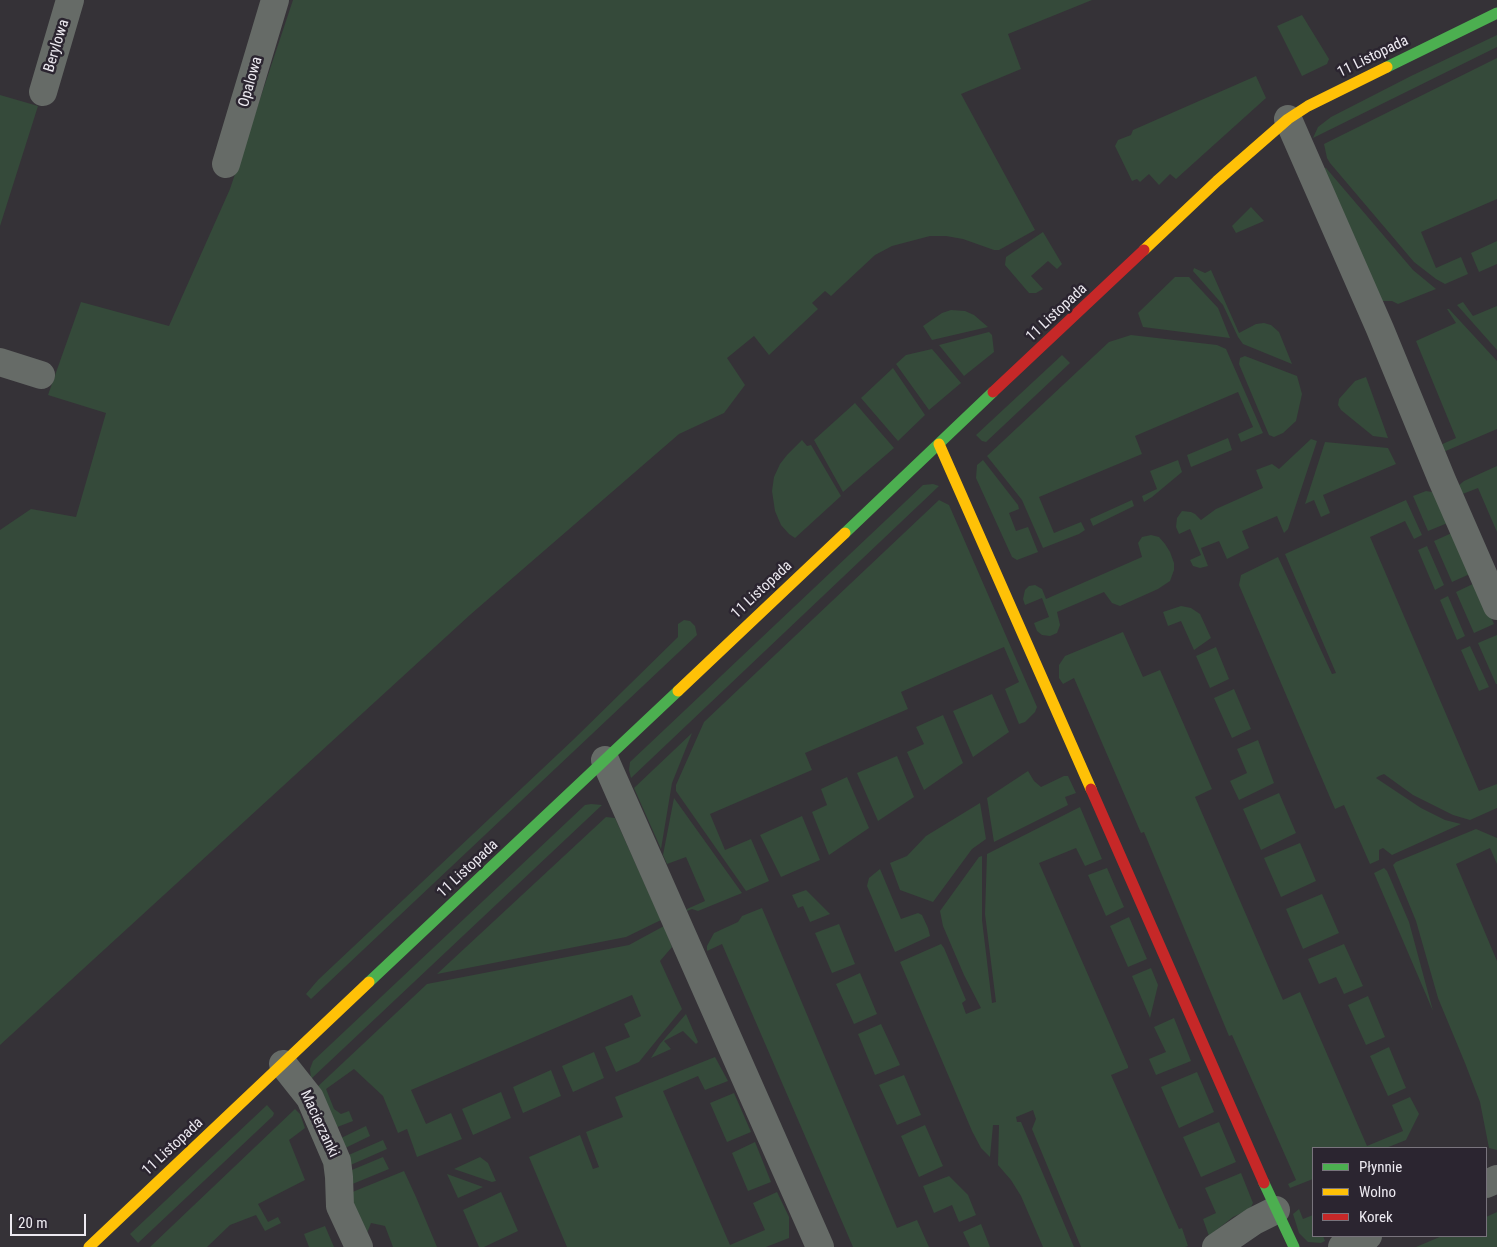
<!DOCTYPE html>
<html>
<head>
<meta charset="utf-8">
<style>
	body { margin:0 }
	#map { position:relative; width:1497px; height:1247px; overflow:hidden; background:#353237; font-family:"Roboto Condensed",sans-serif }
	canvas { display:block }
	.legend { position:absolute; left:1312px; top:1147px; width:175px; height:90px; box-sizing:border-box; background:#2b2530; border:1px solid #79747d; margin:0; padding:6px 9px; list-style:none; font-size:15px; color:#edeaf1 }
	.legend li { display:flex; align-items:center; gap:10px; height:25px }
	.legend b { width:25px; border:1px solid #79747d }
	.scale { position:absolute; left:10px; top:1214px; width:76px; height:22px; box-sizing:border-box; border:2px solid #edeaf1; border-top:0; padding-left:6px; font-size:15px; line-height:18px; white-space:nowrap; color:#edeaf1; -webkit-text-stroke:4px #2b2530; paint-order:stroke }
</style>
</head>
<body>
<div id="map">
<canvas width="1497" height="1247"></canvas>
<ul class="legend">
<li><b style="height:6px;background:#4caf50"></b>Płynnie</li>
<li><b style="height:6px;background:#ffc107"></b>Wolno</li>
<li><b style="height:6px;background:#c62828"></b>Korek</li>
</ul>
<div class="scale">20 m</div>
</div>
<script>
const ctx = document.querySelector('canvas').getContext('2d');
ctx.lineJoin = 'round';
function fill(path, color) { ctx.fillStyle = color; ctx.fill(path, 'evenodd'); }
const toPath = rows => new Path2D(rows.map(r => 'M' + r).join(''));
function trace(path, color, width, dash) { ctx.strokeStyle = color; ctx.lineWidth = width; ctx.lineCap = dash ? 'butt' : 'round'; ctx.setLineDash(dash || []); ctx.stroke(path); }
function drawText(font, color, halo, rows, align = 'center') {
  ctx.font = font + ' "Roboto Condensed",sans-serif'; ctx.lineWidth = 5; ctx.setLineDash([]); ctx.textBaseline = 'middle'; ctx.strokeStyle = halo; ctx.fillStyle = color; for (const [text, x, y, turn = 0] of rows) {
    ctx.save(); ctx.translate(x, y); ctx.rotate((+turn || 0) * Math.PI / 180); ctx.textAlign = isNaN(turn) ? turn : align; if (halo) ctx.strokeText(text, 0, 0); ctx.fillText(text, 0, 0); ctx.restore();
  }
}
const green = toPath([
	[293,0,1092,0,1008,34,1021,69,961,94,1035,230,999,250,994,250,963,239,946,236,930,236,892,246,875,255,831,296,825,291,812,303,818,309,769,355,754,336,727,358,745,385,724,413,679,434,471,614,0,1045,0,530,31,509,76,517,106,413,48,395,81,302,169,326,230,189],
	[1302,15,1329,59,1327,64,1302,76,1277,26],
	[1497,35,1497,47,1313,138,1318,127,1331,117,1411,76],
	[1497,58,1497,199,1421,232,1436,268,1461,257,1468,274,1445,284,1436,279,1414,262,1330,163,1327,158,1324,144],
	[1256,76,1266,98,1176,179,1170,174,1159,185,1149,174,1140,182,1137,179,1132,181,1115,146,1118,140,1131,135,1133,130],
	[0,95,38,106,0,226],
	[1323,168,1326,168,1413,270,1436,289,1398,304,1392,301,1382,301],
	[1251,207,1264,221,1236,233,1232,226],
	[1043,232,1062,264,1057,269,1048,261,1031,276,1043,289,1036,293,1029,293,1005,265,1006,257],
	[1497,241,1497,264,1479,272,1471,253],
	[1194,268,1205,273,1211,270,1239,333,1256,324,1264,323,1271,325,1279,332,1292,364,1243,344,1238,337,1223,305,1193,271],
	[1175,277,1189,277,1218,308,1230,338,1143,327,1138,313],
	[1463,302,1473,316,1497,306,1497,350,1457,305],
	[1447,309,1449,309,1497,361,1497,429,1441,453,1438,446,1456,438,1416,341,1456,323],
	[951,310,965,311,974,315,988,327,932,340,923,326,942,313],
	[989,332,992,335,994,352,964,376,939,345],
	[1131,335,1217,345,1226,349,1263,433,1241,442,1238,434,1253,427,1238,392,1135,436,1142,454,1039,497,1054,533,1081,522,1085,530,1079,534,1043,548,1022,500,987,456,1109,342],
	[932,349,961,383,929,410,896,364,906,355],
	[1062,355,1070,363,986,442,982,441,976,435],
	[1245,356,1297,376,1302,394,1296,421,1283,433,1274,437,1269,435,1239,364,1240,358],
	[893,368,925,415,898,441,861,398],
	[1366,377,1370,388,1388,438,1373,436,1341,410,1338,405,1339,399,1355,381],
	[855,403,894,448,843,492,814,440],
	[1228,438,1232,450,1191,467,1187,455],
	[1311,439,1317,441,1288,529,1284,533,1277,516,1242,531,1249,548,1227,559,1219,541,1201,548,1208,566,1200,568,1193,566,1190,560,1201,555,1190,529,1179,534,1176,527,1177,518,1182,511,1191,512,1195,514,1201,520,1216,509,1263,488,1256,470,1272,464,1279,469],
	[802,440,807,446,811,445,841,496,795,538,789,534,781,525,775,511,772,491,774,477,780,464,787,455],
	[1325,442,1388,448,1396,464,1323,495,1330,513,1321,517,1314,500,1305,504],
	[983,460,1018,505,1019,509,1009,513,1016,531,1028,527,1038,552,1017,560,1012,557,976,478,977,465],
	[1178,460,1182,472,1152,497,1144,502,1142,496,1157,489,1150,471],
	[1497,466,1497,532,1478,488,1460,495,1458,486,1464,481],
	[933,484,939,486,631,778,629,770,630,762,647,746,923,485],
	[1426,491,1432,492,1450,522,1428,531,1413,496],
	[939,500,949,505,1037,707,1035,712,1025,722,1019,724,1005,689,1019,682,1004,647,901,692,908,709,805,753,812,770,710,814,725,850,751,839,769,881,746,891,676,791,676,785,704,722],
	[1132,500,1134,506,1093,526,1090,519],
	[1406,500,1422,535,1414,539,1405,521,1370,537,1479,791,1497,784,1497,808,1470,820,1453,815,1413,795,1384,774,1379,776,1376,778,1421,808,1445,820,1461,824,1392,855,1383,848,1379,850,1379,860,1370,864,1344,805,1335,809,1239,585,1241,575,1278,557,1332,674,1336,673,1285,554],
	[1454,532,1472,573,1452,582,1434,541],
	[1151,535,1159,537,1165,544,1170,552,1174,563,1174,570,1170,581,1158,589,1120,606,1112,603,1104,592,1057,612,1060,625,1057,633,1050,636,1042,635,1037,631,1034,623,1049,617,1042,598,1025,605,1023,599,1025,590,1029,586,1035,585,1042,589,1046,599,1142,557,1138,543,1142,537],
	[1427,546,1444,585,1435,590,1418,550],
	[1475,583,1494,624,1474,633,1456,592],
	[1448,596,1465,636,1457,640,1440,600],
	[1181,606,1191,608,1200,614,1211,638,1194,650,1181,621,1168,626,1163,612],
	[684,620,690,621,695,626,697,635,311,999,306,994,318,980,574,739,678,637,678,624],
	[1123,632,1143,677,1160,670,1212,789,1195,797,1283,1000,1300,992,1367,1146,1403,1131,1392,1105,1410,1097,1419,1114,1406,1140,1386,1148,1313,1148,1313,1179,1290,1188,1288,1184,1296,1180,1232,1035,1229,1036,1144,832,1141,833,1074,678,1063,684,1059,678,1059,665,1065,656],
	[1497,635,1497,684,1496,684,1478,643],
	[1470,646,1489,687,1479,691,1461,650],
	[1216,647,1229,679,1210,688,1196,656],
	[1234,689,1251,729,1232,738,1214,698],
	[992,694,1009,732,973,757,953,711],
	[943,715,963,763,924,790,907,752,924,744,916,727],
	[692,733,672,783,661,849,634,788],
	[1258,740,1274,783,1239,800,1230,781,1247,773,1237,749],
	[897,756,914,797,878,821,857,773],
	[1028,771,1034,781,1041,787,1064,776,1068,776,1076,793,1065,797,1068,805,994,842,987,798],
	[847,777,869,828,829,855,812,812,827,805,821,789],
	[1279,793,1296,833,1261,850,1243,809],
	[674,798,742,893,698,911,692,909,687,911,687,909,705,901,686,857,667,864,663,855],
	[980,803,986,839,972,849,933,902,900,890,890,863,907,856,926,836],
	[591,804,602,805,311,1079,310,1069,313,1061,585,805],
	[1080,807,1102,859,1085,866,1076,848,1039,863,1128,1066,1128,1068,1111,1075,1179,1229,1182,1228,1188,1246,1185,1247,1081,1247,1032,1129,1036,1119,1033,1110,1016,1117,1017,1122,1021,1122,1074,1247,1043,1247,1021,1196,1011,1180,998,1165,999,1125,993,1125,990,1157,981,1148,972,1131,900,962,941,944,944,948,966,1000,962,1003,966,1014,981,1008,964,975,943,926,940,911,979,857,982,856,982,920,992,1003,996,1002,985,914,987,854],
	[802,816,820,860,781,877,760,835],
	[606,817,615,818,661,920,626,937,437,974],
	[1476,829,1497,838,1497,864,1490,848,1456,864,1497,961,1497,1150,1489,1148,1480,1102,1465,1063,1438,998,1416,921,1393,865,1396,862],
	[1300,843,1316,881,1281,897,1264,858],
	[1107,868,1124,907,1106,916,1088,875],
	[1384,868,1387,871,1409,922,1433,1011,1374,873],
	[880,869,901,919,918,913,922,915,928,928,930,936,895,952,867,886,869,878],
	[806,890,830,914,810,922,803,906,798,908,792,895],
	[1322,894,1339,933,1303,949,1286,909],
	[762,908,897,1228,917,1220,929,1247,853,1247,722,944,707,951,707,946,714,933,738,922,742,916],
	[1129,917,1147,959,1128,967,1110,926],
	[839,924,855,964,832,973,815,933],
	[664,926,672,947,660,961,682,1009,639,1062,616,1072,605,1047,630,1037,624,1024,641,1016,632,995,411,1090,426,1124,451,1113,462,1139,417,1157,407,1129,398,1133,383,1096,354,1069,326,1089,334,1109,341,1114,349,1111,353,1121,332,1129,314,1090,427,984,629,945],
	[1344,944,1363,986,1344,994,1336,977,1319,984,1308,959],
	[1151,968,1158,985,1150,1018,1132,976],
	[860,973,877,1014,854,1024,836,984],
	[1368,996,1385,1037,1366,1045,1348,1005],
	[686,1014,698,1042,696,1044,683,1031,664,1041,671,1049,651,1058,660,1044],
	[1174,1018,1191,1061,1156,1075,1149,1059,1166,1052,1154,1027],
	[881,1024,900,1065,875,1075,858,1034],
	[1389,1047,1406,1088,1388,1096,1370,1056],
	[594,1052,604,1078,573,1092,562,1066],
	[715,1057,728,1081,705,1090,698,1076,663,1091,730,1245,765,1230,753,1203,777,1192,789,1217,789,1238,766,1247,567,1247,529,1157,580,1135,593,1169,599,1167,586,1132,623,1117,615,1097],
	[551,1070,561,1096,523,1113,513,1087],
	[1197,1072,1214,1112,1179,1128,1161,1087],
	[904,1075,921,1115,897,1125,879,1085],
	[501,1092,511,1118,473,1135,462,1109],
	[734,1093,751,1132,727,1142,710,1103],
	[267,1105,274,1113,273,1116,138,1243,130,1234],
	[295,1109,300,1114,305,1128,289,1140,305,1180,258,1204,268,1222,278,1217,281,1223,265,1231,256,1215,230,1225,207,1247,150,1247],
	[1219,1122,1236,1162,1201,1177,1183,1137],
	[925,1125,943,1166,919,1177,901,1136],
	[366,1126,370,1136,341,1150,337,1140],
	[383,1140,387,1149,346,1167,344,1157],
	[755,1142,771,1182,748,1191,732,1153],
	[383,1157,389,1169,350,1185,347,1172],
	[480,1157,488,1163,496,1181,492,1182,454,1169],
	[404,1171,416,1197,437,1247,393,1247,385,1226,371,1223,365,1238,350,1193],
	[1241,1173,1253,1203,1251,1207,1246,1211,1233,1217,1209,1236,1203,1219,1216,1213,1205,1188],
	[447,1174,483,1187,458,1198],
	[949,1176,968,1195,976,1215,959,1222,952,1205,934,1213,923,1186],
	[501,1192,518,1231,484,1247,479,1247,463,1210],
	[1299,1209,1303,1219,1313,1215,1313,1236,1323,1236,1325,1241,1321,1243,1308,1242,1299,1233,1293,1214],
	[1497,1212,1497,1247,1416,1247,1442,1236,1471,1236,1473,1237,1476,1236,1486,1236,1486,1217],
	[981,1224,990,1247,970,1247,963,1232],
	[325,1226,334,1247,309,1247,304,1234]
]);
const street = toPath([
	[43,92,70,0],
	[1288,119,1380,329,1442,480,1497,606],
	[226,164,275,0],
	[0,362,41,375],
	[605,760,820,1247],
	[283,1064,310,1098,337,1161,339,1177,340,1206,359,1247],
	[1486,1184,1497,1179],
	[1216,1247,1254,1221,1276,1210],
	[1342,1247,1368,1236]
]);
const fast = toPath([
	[1387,67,1497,13],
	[845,533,993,392],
	[369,982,678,691],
	[1264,1183,1294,1247]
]);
const slow = toPath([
	[1144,250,1217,181,1288,119,1308,106,1387,67],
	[939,444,1091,789],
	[678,691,845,533],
	[89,1247,369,982]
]);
const jam = toPath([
	[993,392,1144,250],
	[1091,789,1264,1183]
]);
const streetNames = [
	["Berylowa",57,46,-73],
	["11 Listopada",1373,57,-26],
	["Opalowa",251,82,-74],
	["11 Listopada",1057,313,-43],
	["11 Listopada",762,590,-43],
	["11 Listopada",468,869,-43],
	["Macierzanki",319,1124,65],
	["11 Listopada",173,1147,-43]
];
fill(green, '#354a3a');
trace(street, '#666b67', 28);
trace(fast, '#4caf50', 11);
trace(slow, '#ffc107', 11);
trace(jam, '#c62828', 11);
drawText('15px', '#edeaf1', '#2b2530', streetNames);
</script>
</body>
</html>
